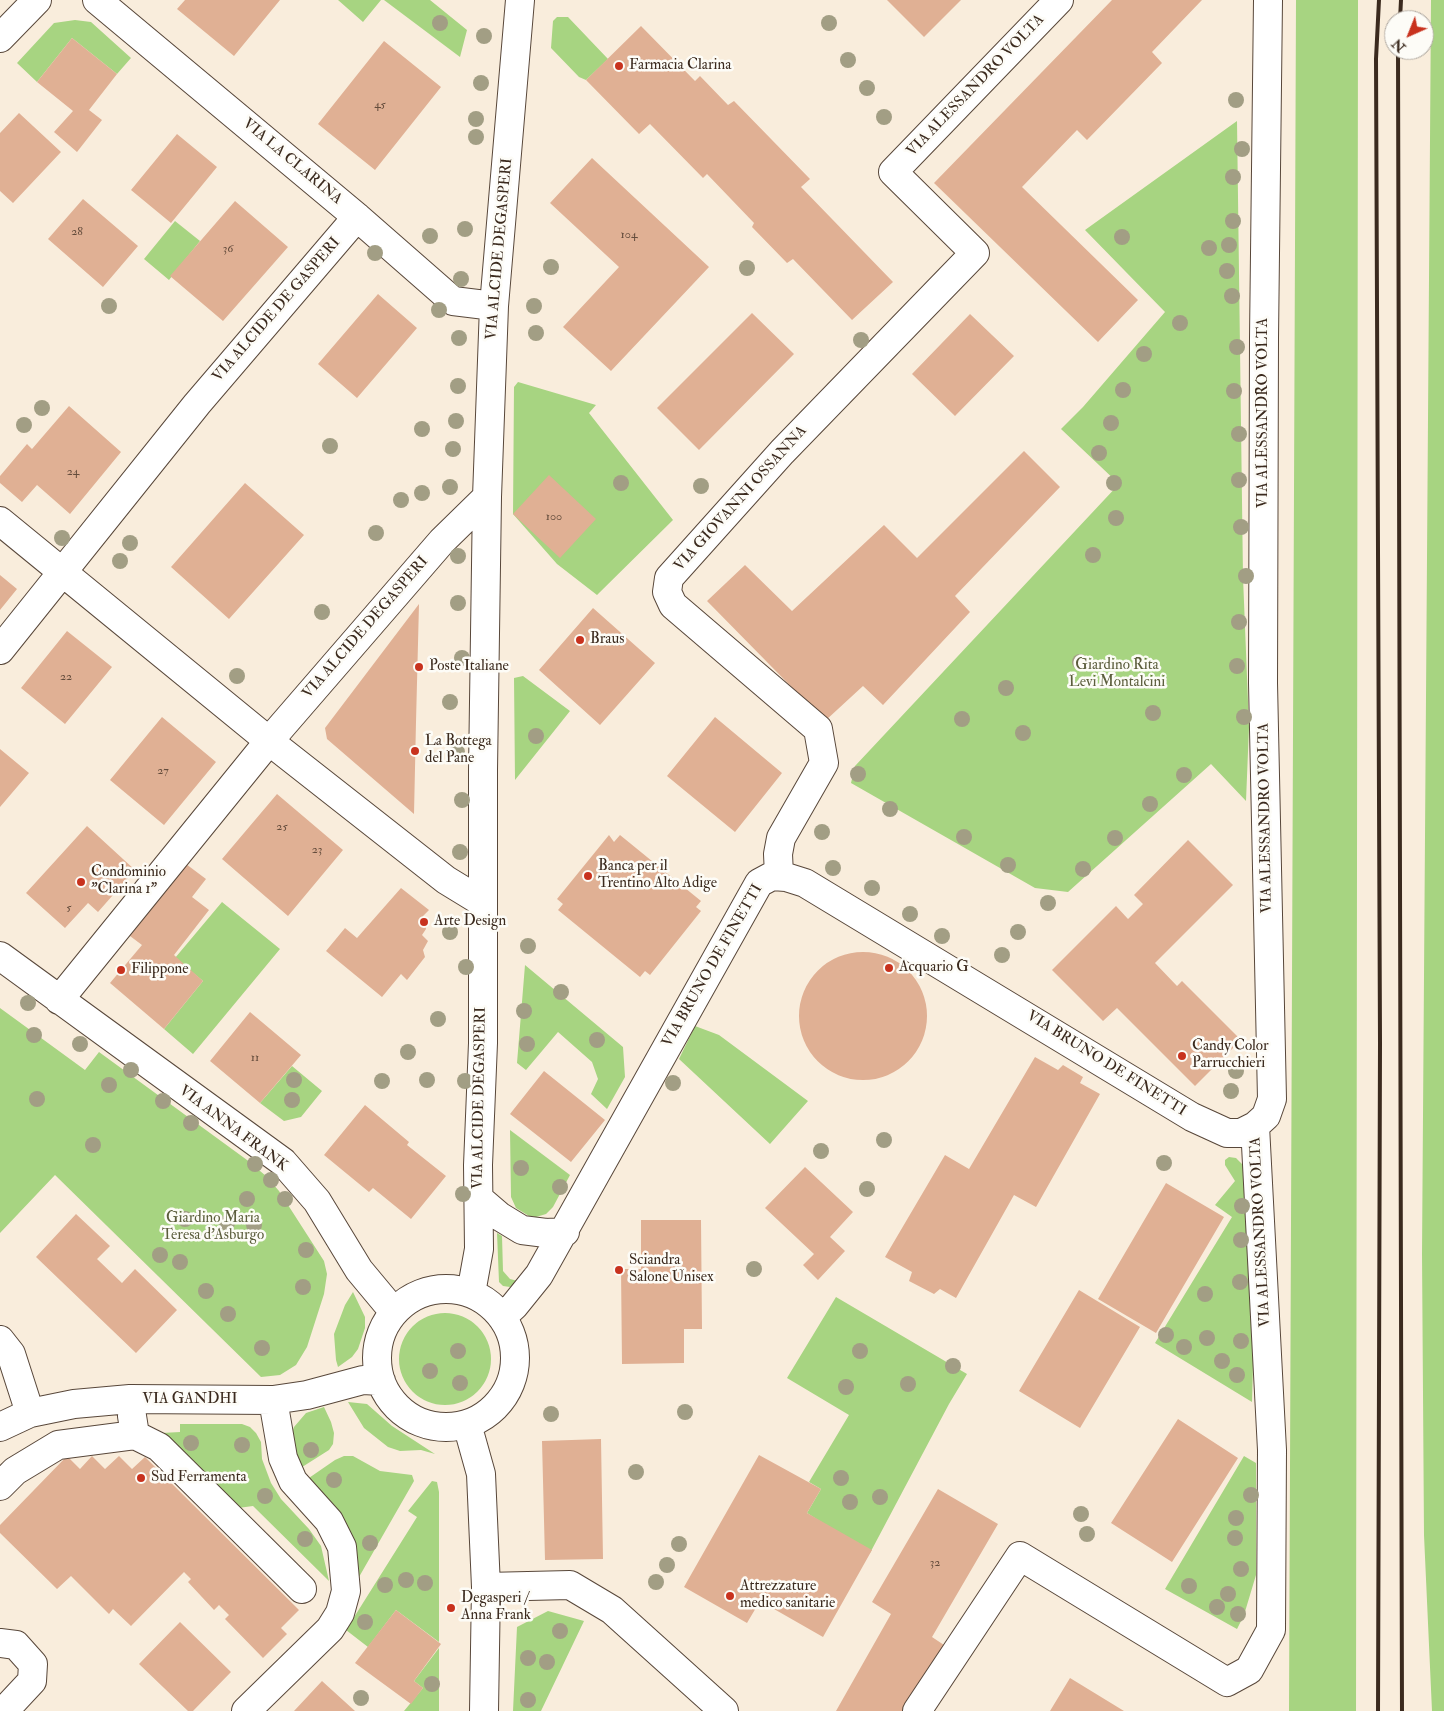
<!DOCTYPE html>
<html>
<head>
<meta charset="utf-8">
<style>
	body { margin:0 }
	#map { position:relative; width:1444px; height:1711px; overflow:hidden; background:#f9eddc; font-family:"IM FELL Double Pica",serif }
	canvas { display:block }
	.north { position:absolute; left:1384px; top:10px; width:50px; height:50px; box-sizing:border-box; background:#fdfcf7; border:1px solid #afa8a0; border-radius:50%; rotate:224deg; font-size:14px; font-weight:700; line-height:20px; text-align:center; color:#3b2a1e }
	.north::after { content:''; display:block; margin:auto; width:18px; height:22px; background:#c8321e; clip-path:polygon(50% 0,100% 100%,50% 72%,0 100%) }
</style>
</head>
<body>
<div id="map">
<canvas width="1444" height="1711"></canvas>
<div class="north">N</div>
</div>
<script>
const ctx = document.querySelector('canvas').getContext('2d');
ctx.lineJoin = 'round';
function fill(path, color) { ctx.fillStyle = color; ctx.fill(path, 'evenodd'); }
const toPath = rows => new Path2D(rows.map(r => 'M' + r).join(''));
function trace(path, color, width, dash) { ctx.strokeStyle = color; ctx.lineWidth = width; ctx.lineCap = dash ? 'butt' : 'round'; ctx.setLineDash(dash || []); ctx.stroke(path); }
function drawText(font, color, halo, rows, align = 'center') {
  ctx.font = font + ' "IM FELL Double Pica",serif'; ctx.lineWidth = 5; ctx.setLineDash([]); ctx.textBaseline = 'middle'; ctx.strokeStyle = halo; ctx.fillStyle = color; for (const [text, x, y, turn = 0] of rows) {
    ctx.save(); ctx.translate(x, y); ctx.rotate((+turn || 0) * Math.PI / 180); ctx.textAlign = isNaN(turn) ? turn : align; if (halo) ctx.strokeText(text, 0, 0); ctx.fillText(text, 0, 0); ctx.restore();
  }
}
const green = toPath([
	[338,0,381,0,363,22],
	[384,0,430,0,467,30,460,57],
	[1296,0,1358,0,1356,1711,1289,1711],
	[1431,0,1444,0,1444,1711,1432,1711,1424,1535,1422,1253],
	[557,17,568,17,608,59,586,80,579,77,551,48,553,21],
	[75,20,91,22,131,58,117,74,72,38,37,82,17,63,54,23],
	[1237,121,1243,577,1249,727,1246,801,1211,764,1068,892,1035,888,851,783,855,766,1119,484,1061,429,1083,407,1165,312,1085,230],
	[175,221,200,241,169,280,144,259],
	[518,382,596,405,589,413,673,520,597,595,557,564,513,514,514,387],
	[523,676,570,711,515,780,514,678],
	[222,902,280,949,193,1054,164,1029,203,981,175,958],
	[525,965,623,1047,625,1077,607,1109,591,1094,598,1079,592,1062,558,1032,526,1070,517,1063],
	[0,1008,85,1070,99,1052,247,1160,266,1176,279,1191,324,1261,327,1274,324,1294,307,1347,296,1365,280,1375,261,1377,55,1175,0,1233],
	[695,1026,719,1035,808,1101,770,1144,679,1059],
	[292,1066,322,1091,301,1117,284,1121,260,1103],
	[510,1130,570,1175,553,1207,546,1214,536,1217,529,1216,516,1208,511,1197],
	[1229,1157,1236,1158,1246,1168,1243,1171,1250,1182,1256,1256,1252,1402,1155,1343,1232,1217,1215,1205,1235,1181,1225,1165,1225,1160],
	[497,1233,502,1236,503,1271,510,1279,518,1281,510,1287,503,1286,499,1282],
	[353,1292,365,1317,365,1328,358,1349,352,1357,338,1367,336,1360,334,1334,345,1305],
	[836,1297,967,1374,949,1404,870,1553,807,1513,821,1489,809,1482,849,1415,787,1378],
	'399 1359a46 46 0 1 1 92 0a46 46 0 1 1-92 0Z',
	[348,1402,367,1404,392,1426,435,1454,421,1450,400,1451,388,1447,364,1428],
	[324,1407,331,1422,334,1433,333,1444,329,1450,299,1469,291,1435,294,1427,306,1413],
	[180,1424,242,1424,250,1427,256,1433,261,1442,262,1459,271,1483,281,1499,309,1529,321,1546,329,1581,253,1506,238,1508,162,1433,180,1432],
	[344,1456,353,1456,380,1471,412,1475,414,1481,359,1577,355,1552,306,1480,335,1460],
	[1244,1456,1256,1463,1256,1575,1244,1615,1237,1629,1165,1589],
	[432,1481,437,1482,439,1492,439,1642,396,1610,368,1647,346,1630,417,1517,408,1511],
	[548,1611,584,1621,541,1711,513,1711,517,1627],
	[439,1648,439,1711,404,1711,423,1688,414,1681]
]);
const building = toPath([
	[185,0,280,0,234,56,177,9],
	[887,0,961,0,924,37],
	[1112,0,1202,0,1152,52,1162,63,1087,140,1077,130,1022,187,1138,300,1098,342,934,183],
	[641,26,695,81,700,76,728,105,734,101,810,179,801,187,893,282,852,320,793,259,787,263,752,227,754,223,707,174,703,178,650,124,639,134,586,80],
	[72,38,117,74,89,110,102,120,77,152,54,132,73,111,37,82],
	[384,41,441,87,375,170,318,124],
	[19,113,61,152,13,203,0,191,0,133],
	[177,134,217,167,171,223,131,190],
	[592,158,709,267,611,371,563,327,619,267,550,203],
	[83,199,138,246,103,287,48,239],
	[235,201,288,247,223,321,170,276],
	[378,294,417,328,357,398,318,364],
	[752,313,794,354,699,450,657,408],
	[970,314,1014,356,955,416,912,374],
	[69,406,121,452,70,514,37,485,22,502,0,483,0,476,27,444,32,449],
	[1024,451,1060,487,955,596,970,612,883,705,863,686,825,721,707,601,745,565,792,611,884,525,917,558],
	[549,475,596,519,560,558,513,514],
	[245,483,304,535,229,619,171,567],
	[0,575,17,589,0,610],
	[419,604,416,722,414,814,327,739,325,728],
	[593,608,655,663,600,725,539,670],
	[67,631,112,667,65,724,21,688],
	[162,717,216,762,164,825,110,780],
	[715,717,782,773,735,832,667,776],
	[0,749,29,773,0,807],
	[277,794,343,850,288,916,222,859],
	[87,826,135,870,98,912,88,903,65,928,26,893],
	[609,835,614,842,620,835,701,901,696,907,701,911,650,975,645,971,640,977,558,910,563,904,557,899],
	[1188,840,1233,885,1155,963,1177,986,1182,981,1241,1040,1195,1086,1117,1008,1103,1021,1052,970,1116,906,1128,919,1143,904,1134,895],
	[186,864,206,879,192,897,209,910,174,955,203,981,164,1029,110,983,142,945,130,936],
	[401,888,429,910,423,916,426,929,422,935,428,941,423,950,425,957,407,980,401,974,382,997,326,951,345,928,357,938],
	'799 1016a64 64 0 1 1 128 0a64 64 0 1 1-128 0Z',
	[250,1012,301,1055,260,1103,210,1061],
	[1035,1057,1058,1070,1063,1065,1083,1077,1080,1083,1100,1094,1036,1207,1014,1195,956,1298,940,1289,934,1294,909,1281,912,1272,885,1257,945,1155,969,1169],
	[544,1071,605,1120,571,1162,510,1114],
	[365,1105,409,1142,407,1145,446,1176,411,1219,373,1188,369,1192,324,1155],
	[805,1167,853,1212,830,1237,845,1251,818,1280,803,1265,814,1254,765,1208],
	[1166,1183,1224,1217,1156,1333,1098,1299],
	[76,1214,110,1246,97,1259,122,1283,135,1269,177,1310,136,1353,36,1257],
	[641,1220,701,1220,702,1329,684,1329,684,1363,622,1364,621,1269,641,1269],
	[1079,1290,1140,1327,1080,1428,1019,1391],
	[1178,1419,1238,1458,1172,1562,1111,1523],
	[601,1439,603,1559,545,1560,542,1441],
	[759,1455,821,1489,807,1513,872,1550,823,1637,760,1601,747,1623,684,1587],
	[67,1456,80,1469,92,1456,105,1469,119,1456,132,1469,145,1457,299,1610,281,1628,287,1634,263,1658,225,1619,229,1615,219,1605,214,1610,188,1582,191,1579,184,1572,131,1626,113,1609,109,1614,71,1576,57,1589,0,1533,0,1525],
	[938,1489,998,1524,932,1637,947,1647,910,1711,836,1711,891,1614,872,1602],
	[396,1610,441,1644,414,1681,423,1688,411,1704,355,1663],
	[180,1622,231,1672,193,1711,188,1711,139,1664],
	[1070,1678,1124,1711,1050,1711],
	[322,1681,355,1711,294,1711]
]);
const minor = toPath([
	[97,0,357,217,453,301,494,306],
	[0,38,37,0],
	[0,521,269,741,446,880,482,902],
	[0,650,197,404,357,217],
	[779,875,778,854,781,838,824,763,818,729,673,605,667,592,669,578,782,452,975,253,893,172,1059,0],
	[0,956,283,1162,317,1201,359,1270,394,1312],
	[59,1000,269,741,442,541,487,497],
	[478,1198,499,1216,522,1230,546,1233,565,1232],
	'377 1358a69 69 0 1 1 138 0a69 69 0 1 1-138 0Z',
	[471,1293,479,1249,478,1165,483,1043,483,770,487,497,494,306,520,0],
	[502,1317,514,1306,539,1275,759,883,772,876,786,877,805,883,1192,1117,1227,1133,1241,1133,1255,1126,1266,1116,1272,1099,1263,683,1264,338,1268,0],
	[0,1340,11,1354,30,1413],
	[467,1424,481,1474,486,1587,484,1711],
	[0,1427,30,1413,74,1404,130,1399,273,1400,307,1395,363,1380,381,1381],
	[135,1435,159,1447,302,1589],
	[0,1486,15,1471,58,1445,135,1435,132,1416],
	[486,1587,570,1585,612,1610,724,1711],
	[0,1643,16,1645,33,1664,32,1681,4,1711],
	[246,1711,330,1629,340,1613,346,1591,342,1547,329,1521,293,1481,283,1458,273,1400],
	[917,1711,1020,1556,1227,1682,1249,1670,1271,1630,1272,1450,1255,1126]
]);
const rail = toPath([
	[1400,20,1401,0],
	[1398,50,1402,1711],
	[1378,1711,1380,1042,1376,59,1379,0]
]);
const trees = [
	[440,23],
	[829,23],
	[484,36],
	[848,60],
	[481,83],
	[867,88],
	[1236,100],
	[884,117],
	[476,119],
	[476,137],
	[1242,149],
	[1233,177],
	[1233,221],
	[465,229],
	[430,236],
	[1122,237],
	[1229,245],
	[1209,248],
	[375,253],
	[551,267],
	[747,268],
	[1227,271],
	[461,279],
	[1232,296],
	[109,306],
	[534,306],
	[439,310],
	[1180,323],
	[536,333],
	[459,338],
	[861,340],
	[1237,347],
	[1144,354],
	[458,386],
	[1123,390],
	[1234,391],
	[42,408],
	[456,421],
	[1111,423],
	[24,425],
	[422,429],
	[1239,434],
	[330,446],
	[453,449],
	[1099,453],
	[1239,480],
	[621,483],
	[1114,483],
	[701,486],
	[450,487],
	[422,493],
	[401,500],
	[1116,518],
	[1241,527],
	[376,533],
	[62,538],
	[130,543],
	[1093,555],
	[458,556],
	[120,561],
	[1246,576],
	[458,603],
	[322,612],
	[1239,622],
	[462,658],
	[1080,662],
	[1237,666],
	[237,676],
	[1006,688],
	[450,702],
	[1153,713],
	[1244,717],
	[962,719],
	[1023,733],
	[536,736],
	[457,752],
	[858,774],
	[1184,775],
	[462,800],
	[1150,804],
	[890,809],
	[822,832],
	[964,837],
	[1115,838],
	[460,852],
	[1008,865],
	[833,868],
	[1083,869],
	[872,888],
	[1048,903],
	[910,914],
	[450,932],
	[1018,932],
	[942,936],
	[528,946],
	[1002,955],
	[466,967],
	[561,992],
	[28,1003],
	[524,1011],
	[438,1019],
	[34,1035],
	[597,1040],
	[80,1044],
	[527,1044],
	[408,1052],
	[131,1070],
	[1236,1071],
	[294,1080],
	[427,1080],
	[382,1081],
	[465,1081],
	[673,1083],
	[109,1085],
	[1231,1091],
	[37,1099],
	[292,1100],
	[163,1101],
	[191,1123],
	[884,1140],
	[93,1145],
	[821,1151],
	[1164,1163],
	[255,1164],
	[521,1168],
	[271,1180],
	[560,1187],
	[867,1189],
	[463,1194],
	[247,1199],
	[285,1199],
	[1242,1206],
	[185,1219],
	[227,1223],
	[254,1225],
	[1241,1240],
	[306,1250],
	[160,1255],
	[180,1262],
	[754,1269],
	[1240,1282],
	[303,1287],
	[206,1291],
	[1205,1294],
	[228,1314],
	[1166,1335],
	[1207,1338],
	[1241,1341],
	[1184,1347],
	[262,1348],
	[458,1351],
	[860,1351],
	[1222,1361],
	[953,1366],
	[430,1371],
	[1237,1375],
	[460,1383],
	[908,1384],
	[846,1387],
	[685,1412],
	[551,1414],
	[191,1443],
	[242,1445],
	[311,1450],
	[636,1472],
	[841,1478],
	[334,1480],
	[1251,1495],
	[265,1496],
	[880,1497],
	[850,1502],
	[1081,1514],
	[1236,1518],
	[1087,1534],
	[1235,1538],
	[305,1539],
	[370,1543],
	[679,1544],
	[667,1565],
	[1241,1569],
	[406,1580],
	[656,1582],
	[425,1583],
	[385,1585],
	[1189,1586],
	[1228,1594],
	[1217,1607],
	[1238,1614],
	[365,1622],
	[560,1631],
	[528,1658],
	[547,1662],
	[432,1684],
	[361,1698],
	[528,1700]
];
const markers = [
	[619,66,5,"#c8321e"],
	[580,640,5,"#c8321e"],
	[419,667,5,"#c8321e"],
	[415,751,5,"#c8321e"],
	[588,876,5,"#c8321e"],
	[81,882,5,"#c8321e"],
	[424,922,5,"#c8321e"],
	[889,968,5,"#c8321e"],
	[121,970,5,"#c8321e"],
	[1182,1056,5,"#c8321e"],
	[619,1270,5,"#c8321e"],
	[141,1478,5,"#c8321e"],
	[730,1596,5,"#c8321e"],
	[451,1608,5,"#c8321e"]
];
const numberNames = [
	["45",380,105],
	["28",77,232],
	["104",629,235],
	["36",228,249],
	["24",73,472],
	["100",554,517],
	["22",66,677],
	["27",163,771],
	["25",282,827],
	["23",317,850],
	["5",69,908],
	["11",255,1058],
	["32",935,1563]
];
const poiNames = [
	["Farmacia Clarina",629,66],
	["Braus",590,640],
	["Poste Italiane",429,667],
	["La Bottega",425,742],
	["del Pane",425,759],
	["Banca per il",598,867],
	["Trentino Alto Adige",598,884],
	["Condominio",91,873],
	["\"Clarina 1\"",91,890],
	["Arte Design",434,922],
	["Acquario G",899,968],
	["Filippone",131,970],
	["Candy Color",1192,1047],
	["Parrucchieri",1192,1064],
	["Sciandra",629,1261],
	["Salone Unisex",629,1278],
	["Sud Ferramenta",151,1478],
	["Attrezzature",740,1587],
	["medico sanitarie",740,1604],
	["Degasperi /",461,1599],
	["Anna Frank",461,1616]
];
const streetNames = [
	["VIA ALESSANDRO VOLTA",976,86,-46],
	["VIA LA CLARINA",292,162,40],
	["VIA ALCIDE DEGASPERI",500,249,-85],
	["VIA ALCIDE DE GASPERI",277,310,-49],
	["VIA ALESSANDRO VOLTA",1264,413,-90],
	["VIA GIOVANNI OSSANNA",741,499,-48],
	["VIA ALCIDE DEGASPERI",366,628,-49],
	["VIA ALESSANDRO VOLTA",1266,818,-91],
	["VIA BRUNO DE FINETTI",713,966,-60],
	["VIA BRUNO DE FINETTI",1106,1064,32],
	["VIA ALCIDE DEGASPERI",480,1098,-89],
	["VIA ANNA FRANK",233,1129,37],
	["VIA ALESSANDRO VOLTA",1261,1232,-93],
	["VIA GANDHI",190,1400]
];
const parkNames = [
	["Giardino Rita",1117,666],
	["Levi Montalcini",1117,683],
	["Giardino Maria",213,1219],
	["Teresa d'Asburgo",213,1236]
];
fill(green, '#a7d481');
fill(building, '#e0b094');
trace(minor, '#58473a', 30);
trace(minor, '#fff', 28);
trace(rail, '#3b2a1e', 4);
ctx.fillStyle = '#a29e84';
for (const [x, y] of trees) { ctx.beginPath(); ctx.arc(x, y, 8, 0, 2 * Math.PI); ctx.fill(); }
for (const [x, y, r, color] of markers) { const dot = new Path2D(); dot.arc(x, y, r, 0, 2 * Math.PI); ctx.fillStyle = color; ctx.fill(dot); trace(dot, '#fdfcf7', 2); }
drawText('12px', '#644c3c', null, numberNames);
drawText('15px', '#3b2a1e', '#fdfcf7', poiNames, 'left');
drawText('15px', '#3b2a1e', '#fdfcf7', streetNames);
drawText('15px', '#5b5d3c', '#fdfcf7', parkNames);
</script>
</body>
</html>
